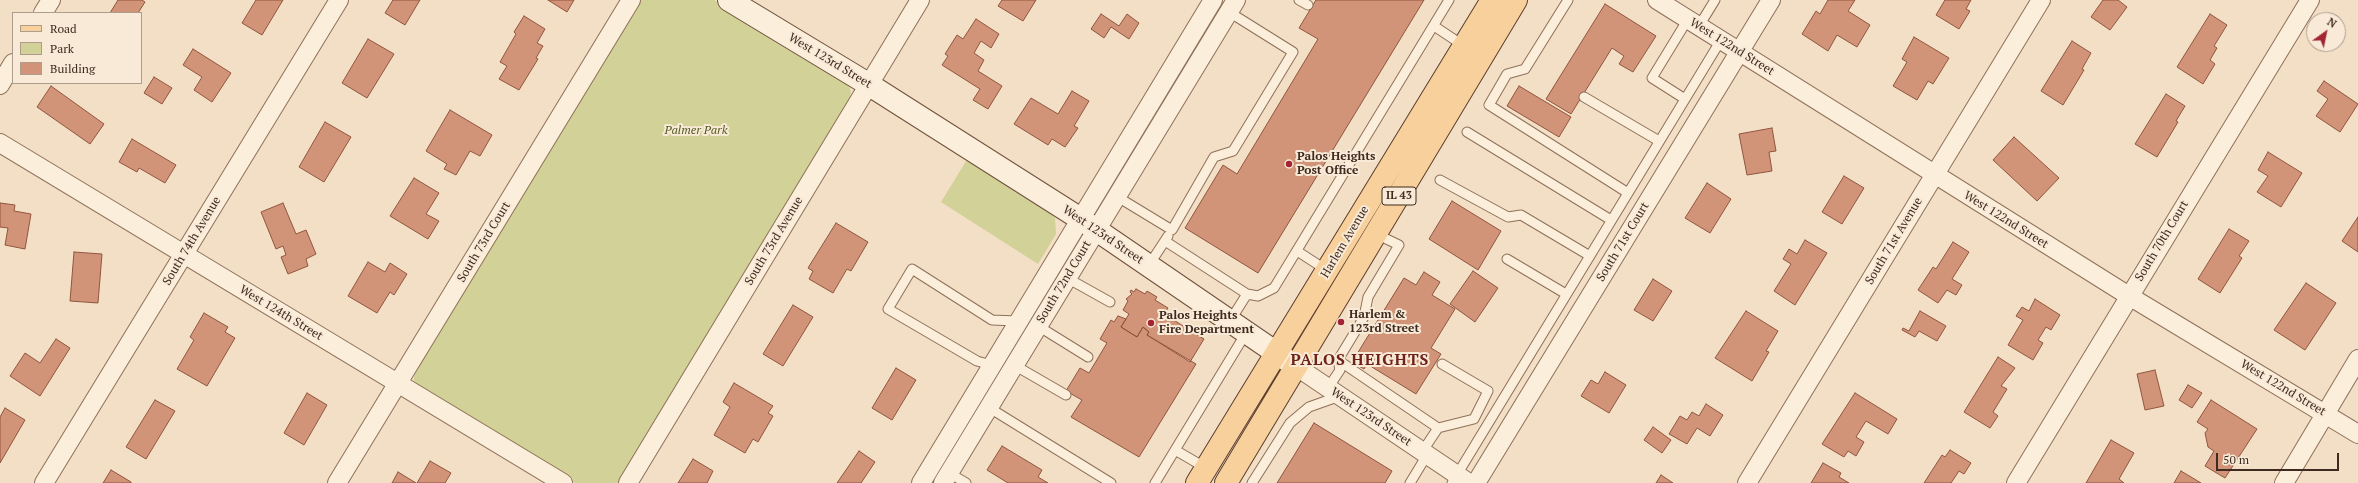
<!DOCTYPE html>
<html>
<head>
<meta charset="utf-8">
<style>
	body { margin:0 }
	#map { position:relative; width:2358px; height:483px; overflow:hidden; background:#f2dfc6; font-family:"PT Serif",serif }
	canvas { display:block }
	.legend { position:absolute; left:12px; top:12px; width:130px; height:72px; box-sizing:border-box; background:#f8ead6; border:1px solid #ae9d8d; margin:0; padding:5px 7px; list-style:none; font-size:12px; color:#3e2a1f }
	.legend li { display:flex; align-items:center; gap:8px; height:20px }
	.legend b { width:20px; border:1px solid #ae9d8d }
	.north { position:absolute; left:2306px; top:12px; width:40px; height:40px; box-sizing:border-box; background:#f8ead6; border:1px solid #ae9d8d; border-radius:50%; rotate:33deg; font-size:11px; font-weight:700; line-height:16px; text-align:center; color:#3e2a1f }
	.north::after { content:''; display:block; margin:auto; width:14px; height:18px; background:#a32534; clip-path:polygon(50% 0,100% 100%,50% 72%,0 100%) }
	.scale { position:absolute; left:2216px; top:453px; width:123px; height:18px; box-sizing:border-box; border:2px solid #3e2a1f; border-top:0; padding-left:5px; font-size:12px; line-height:14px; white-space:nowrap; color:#3e2a1f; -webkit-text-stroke:3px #f8ead6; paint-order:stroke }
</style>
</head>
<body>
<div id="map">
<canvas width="2358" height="483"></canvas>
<ul class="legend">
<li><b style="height:5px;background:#f7d09c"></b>Road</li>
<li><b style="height:11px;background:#d1d198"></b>Park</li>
<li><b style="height:11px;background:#d29479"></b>Building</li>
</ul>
<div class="north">N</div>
<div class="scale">50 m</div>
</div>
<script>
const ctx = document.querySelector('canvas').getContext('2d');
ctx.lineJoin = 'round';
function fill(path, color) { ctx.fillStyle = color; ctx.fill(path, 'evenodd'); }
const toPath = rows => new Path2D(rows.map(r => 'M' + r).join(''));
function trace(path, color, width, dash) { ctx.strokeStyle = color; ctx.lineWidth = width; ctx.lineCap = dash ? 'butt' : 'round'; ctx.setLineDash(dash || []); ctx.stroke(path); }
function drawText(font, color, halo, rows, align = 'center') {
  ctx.font = font + ' "PT Serif",serif'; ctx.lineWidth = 4; ctx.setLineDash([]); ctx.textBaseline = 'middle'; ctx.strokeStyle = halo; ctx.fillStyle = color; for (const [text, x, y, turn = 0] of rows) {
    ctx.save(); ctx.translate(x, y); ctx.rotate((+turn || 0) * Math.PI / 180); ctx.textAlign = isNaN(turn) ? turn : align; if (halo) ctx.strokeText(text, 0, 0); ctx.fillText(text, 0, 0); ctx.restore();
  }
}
const green = toPath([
	[639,0,714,0,842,78,849,85,851,92,849,102,620,481,618,483,575,483,419,387,414,381,414,377,417,369],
	[968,158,1039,201,1055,218,1056,234,1038,264,941,202]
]);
const building = toPath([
	[118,0,142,0,145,2,138,13,110,13,118,0],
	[256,0,283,0,262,35,242,23,256,0],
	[393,0,420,0,405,25,385,13,393,0],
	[548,0,574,0,567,12,548,0],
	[1002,0,1036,0,1023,21,998,6,1002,0],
	[1316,0,1424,0,1258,273,1185,228,1223,165,1237,174,1318,39,1299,28,1316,0],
	[1828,0,1855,0,1848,11,1870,25,1857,47,1837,35,1828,51,1802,34,1816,11,1820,14,1828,0],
	[1945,0,1971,0,1966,9,1970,11,1959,29,1936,15,1945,0],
	[2103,0,2118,0,2127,7,2110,30,2091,17,2103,0],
	[1605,4,1656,36,1633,72,1619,64,1624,56,1612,48,1571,114,1546,99,1605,4],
	[1101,14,1119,26,1127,14,1139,23,1129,39,1111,27,1104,38,1091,29,1101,14],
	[2210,14,2227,25,2214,46,2217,48,2210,60,2215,64,2203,84,2177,67,2210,14],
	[524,16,545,29,537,43,543,46,536,58,538,59,519,90,499,79,507,66,500,62,516,34,514,32,524,16],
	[976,19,999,34,991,48,981,41,974,53,984,60,978,71,1002,86,988,109,973,100,980,89,942,65,948,56,945,54,957,35,963,39,976,19],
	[1914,37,1949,58,1933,84,1928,81,1917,100,1893,86,1907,62,1902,59,1914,37],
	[368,39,394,54,367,98,342,83,368,39],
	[2072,41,2091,53,2082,69,2084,70,2063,105,2041,91,2072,41],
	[193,49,231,73,212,102,194,90,202,77,183,65,193,49],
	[154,77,172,88,162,104,144,93,154,77],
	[2324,81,2358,104,2340,132,2316,116,2328,99,2317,91,2324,81],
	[51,86,104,124,90,144,37,107,51,86],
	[1519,86,1571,117,1559,137,1507,106,1519,86],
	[1072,91,1089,101,1074,126,1078,128,1065,147,1052,139,1048,145,1014,124,1031,98,1058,114,1072,91],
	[2166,94,2185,106,2176,121,2178,122,2157,157,2135,144,2166,94],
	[450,110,492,135,480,156,470,151,456,175,444,169,447,164,426,151,450,110],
	[325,122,351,137,324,182,299,167,325,122],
	[1772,128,1776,151,1769,152,1772,171,1747,175,1739,134,1772,128],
	[2014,137,2059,178,2037,201,1993,160,2014,137],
	[132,139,176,165,165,183,139,168,137,172,119,162,132,139],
	[2268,152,2302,173,2281,207,2257,192,2268,176,2258,170,2268,152],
	[1844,176,1864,188,1842,224,1822,212,1844,176],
	[414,178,439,193,426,214,439,221,428,239,390,216,414,178],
	[1707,183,1731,199,1710,233,1685,218,1707,183],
	[1452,201,1501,231,1478,270,1429,239,1452,201],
	[0,203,15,205,14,211,31,214,25,249,5,245,8,228,0,227,0,203],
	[283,203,296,234,306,230,316,254,306,259,308,266,288,274,281,257,286,255,283,246,276,249,261,212,283,203],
	[2358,217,2358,252,2342,241,2358,217],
	[836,223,868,242,851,271,847,269,833,293,809,279,813,271,808,268,836,223],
	[2229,229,2249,241,2239,256,2242,258,2220,293,2198,279,2229,229],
	[1805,240,1827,253,1795,305,1774,291,1791,264,1783,259,1789,249,1797,254,1805,240],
	[1953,242,1969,252,1952,279,1962,285,1956,295,1947,290,1938,303,1918,290,1933,267,1936,269,1953,242],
	[74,252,102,254,98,303,70,301,74,252],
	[368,262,385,272,390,263,407,274,394,295,390,292,377,313,348,296,368,262],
	[1473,271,1498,288,1475,322,1450,304,1473,271],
	[1424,272,1440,282,1432,295,1455,309,1431,348,1441,354,1416,394,1367,364,1364,369,1352,362,1404,278,1416,285,1424,272],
	[1653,279,1672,291,1653,321,1634,310,1653,279],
	[2306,283,2336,303,2305,350,2274,330,2306,283],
	[1136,289,1145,294,1147,291,1157,297,1155,300,1168,308,1164,314,1204,339,1190,362,1147,335,1149,332,1143,327,1137,337,1121,327,1129,314,1123,310,1128,301,1126,299,1132,294,1130,292,1131,290,1134,292,1136,289],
	[2035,299,2060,315,2051,330,2046,327,2038,340,2043,343,2033,360,2008,345,2023,320,2016,316,2022,307,2029,311,2035,299],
	[793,305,813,317,783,366,763,354,793,305],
	[1746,311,1778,331,1766,351,1769,352,1752,381,1715,358,1746,311],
	[1920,311,1946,326,1937,341,1919,331,1915,337,1902,330,1903,328,1909,331,1920,311],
	[204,313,228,327,225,332,235,338,207,386,177,369,194,340,190,337,204,313],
	[1118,316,1126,319,1121,327,1137,337,1143,327,1149,332,1147,335,1196,364,1139,457,1071,417,1082,400,1066,391,1080,368,1089,373,1107,343,1100,339,1111,320,1114,322,1118,316],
	[56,339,70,348,40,396,10,376,25,353,40,363,56,339],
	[1998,357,2015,368,2001,386,2007,389,1993,412,1998,416,1990,428,1964,412,1998,357],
	[896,368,916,380,892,420,872,408,896,368],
	[2155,370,2164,406,2145,410,2137,374,2155,370],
	[1605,372,1626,385,1609,413,1581,396,1591,380,1598,384,1605,372],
	[734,383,773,406,768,413,773,416,758,442,753,439,745,453,714,435,730,407,723,402,734,383],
	[2188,385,2202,393,2192,408,2179,400,2188,385],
	[307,393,327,405,304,445,284,433,307,393],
	[1855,393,1897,419,1888,434,1866,421,1856,437,1864,442,1856,456,1848,451,1844,457,1822,444,1855,393],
	[155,400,175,411,146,459,126,447,155,400],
	[2211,400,2257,429,2225,478,2205,466,2214,451,2208,447,2205,433,2208,429,2197,422,2211,400],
	[1706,404,1723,415,1710,436,1697,428,1687,444,1669,434,1680,416,1687,420,1692,412,1699,416,1706,404],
	[5,408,25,420,0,463,0,417,5,408],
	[1314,423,1392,471,1385,483,1277,483,1314,423],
	[1653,427,1671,440,1662,453,1644,440,1653,427],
	[2111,440,2134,453,2119,479,2124,483,2086,483,2111,440],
	[1002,446,1042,470,1038,477,1048,483,1008,483,987,470,1002,446],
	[1950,450,1971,463,1964,474,1959,471,1951,483,1924,483,1942,455,1945,457,1950,450],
	[859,451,875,462,861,483,837,483,859,451],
	[693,459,713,471,707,483,678,483,693,459],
	[430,461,451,473,445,483,417,483,430,461],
	[1823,463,1841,473,1839,477,1849,483,1811,483,1823,463],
	[111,470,131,482,131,483,103,483,111,470],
	[2181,471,2201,483,2174,483,2181,471],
	[398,472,416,483,392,483,398,472],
	[1661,475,1673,483,1656,483,1661,475]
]);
const lane = toPath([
	[1299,0,1308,5],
	[1568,0,1525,69,1507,74,1489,105,1628,193],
	[1434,26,1464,46],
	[1699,26,1715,0],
	[1584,97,1659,141],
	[1685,99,1652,78,1688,19],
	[1467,132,1611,220],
	[1440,180,1508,217,1521,215,1590,256],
	[1116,196,1172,230,1214,157,1233,151,1293,52,1229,12],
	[1165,241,1247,294,1258,296,1274,288,1449,0],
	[1297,251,1328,271],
	[1507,259,1566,294],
	[1149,265,1168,236],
	[1067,278,1110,302],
	[1230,321,1247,294],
	[1038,326,1088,357],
	[1338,360,1438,428,1422,452],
	[991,365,977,361,888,309,912,269,992,320,1017,321],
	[1014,365,1066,395],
	[1328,388,1340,370,1338,360,1364,317,1368,297,1399,245,1376,234],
	[988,407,1111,483],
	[1438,428,1474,419,1488,391,1442,364],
	[1175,450,1206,468],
	[949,473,966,483],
	[1155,483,1246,333],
	[1252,483,1290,423,1309,407,1340,396],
	[1410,483,1427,455],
	[1452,483,1721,40]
]);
const street = toPath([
	[1657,0,2129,296,2358,434],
	[43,13,51,0],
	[0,85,13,63],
	[0,143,563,483],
	[1297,367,1469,483],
	[44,483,339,0],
	[337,483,631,0],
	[628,483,920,0],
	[921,483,1213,0],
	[943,483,1236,0],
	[1476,483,1771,0],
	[1747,483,2041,0],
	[2016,483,2310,0],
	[2284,483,2358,359]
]);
const secondary = toPath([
	[729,0,868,84,1079,218,1297,367]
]);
const primary = toPath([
	[1197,483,1492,0],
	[1226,483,1516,0]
]);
const markers = [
	[1289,164,4,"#a32534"],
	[1341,322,4,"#a32534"],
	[1151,323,4,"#a32534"]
];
const shields = [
	[1399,196,34]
];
const shieldNames = [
	["IL 43",1399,196]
];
const streetNames = [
	["West 122nd Street",1732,47,32],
	["West 123rd Street",830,61,31],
	["West 122nd Street",2006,220,32],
	["West 123rd Street",1103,235,34],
	["South 74th Avenue",192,241,-59],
	["South 73rd Avenue",774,241,-59],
	["South 71st Avenue",1894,241,-59],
	["South 70th Court",2162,241,-59],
	["South 73rd Court",484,242,-59],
	["Harlem Avenue",1345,242,-59],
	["South 71st Court",1623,242,-59],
	["South 72nd Court",1064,282,-59],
	["West 124th Street",281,313,31],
	["West 122nd Street",2283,388,31],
	["West 123rd Street",1371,417,34]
];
const parkNames = [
	["Palmer Park",696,131]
];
const poiNames = [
	["Palos Heights",1297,157],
	["Post Office",1297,171],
	["Harlem &",1349,315],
	["123rd Street",1349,329],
	["Palos Heights",1159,316],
	["Fire Department",1159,330]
];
const districtNames = [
	["PALOS HEIGHTS",1360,360]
];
fill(green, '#d1d198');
fill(building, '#d29479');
trace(building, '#90553d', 1);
trace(lane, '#8f705a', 11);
trace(street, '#8f705a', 20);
trace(secondary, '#71513d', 24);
trace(primary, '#5d3e2e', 24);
trace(lane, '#fbeeda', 9);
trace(street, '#fbeeda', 18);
trace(secondary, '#fbeeda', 22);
trace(primary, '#f7d09c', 22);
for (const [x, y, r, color] of markers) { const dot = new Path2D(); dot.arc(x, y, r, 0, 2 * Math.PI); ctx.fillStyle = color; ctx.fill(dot); trace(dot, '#f8ead6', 1.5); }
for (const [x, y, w] of shields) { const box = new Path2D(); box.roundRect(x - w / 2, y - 9, w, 18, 3); ctx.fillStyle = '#f8ead6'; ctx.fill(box); trace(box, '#3e2a1f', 1); }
drawText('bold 11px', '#3e2a1f', null, shieldNames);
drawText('12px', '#3e2a1f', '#f8ead6', streetNames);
drawText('italic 12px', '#545c24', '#f8ead6', parkNames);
drawText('bold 12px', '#3e2a1f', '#f8ead6', poiNames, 'left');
ctx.letterSpacing = '1px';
drawText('bold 16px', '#6e221b', '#f8ead6', districtNames);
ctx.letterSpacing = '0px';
</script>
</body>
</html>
